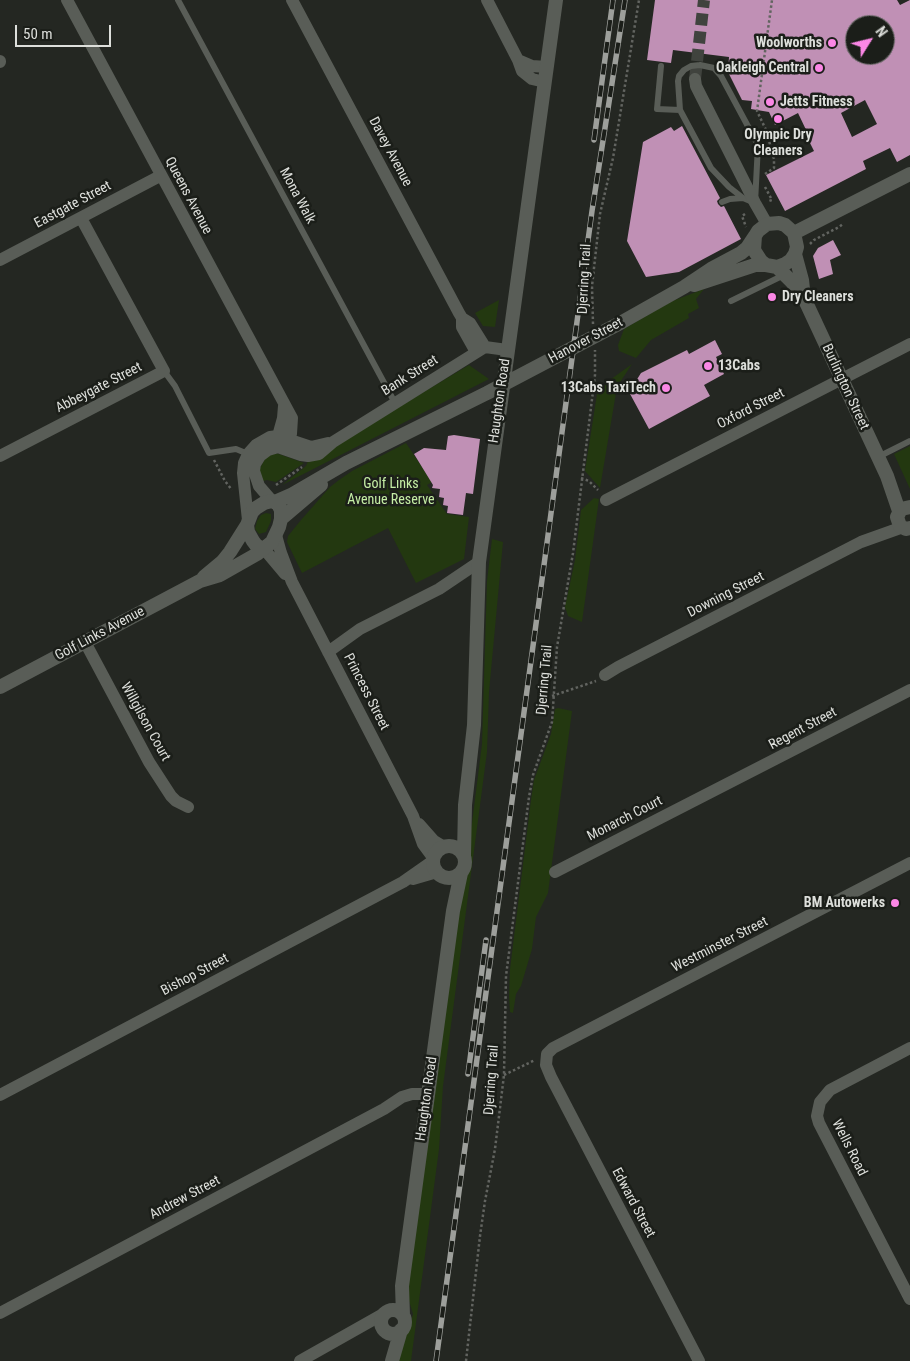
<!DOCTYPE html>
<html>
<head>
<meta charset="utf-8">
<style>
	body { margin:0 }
	#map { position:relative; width:910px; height:1361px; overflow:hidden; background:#242722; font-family:"Roboto Condensed",sans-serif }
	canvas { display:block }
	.north { position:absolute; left:845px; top:15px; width:50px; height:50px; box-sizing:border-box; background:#1b1e19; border:1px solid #696b67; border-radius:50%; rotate:54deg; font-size:14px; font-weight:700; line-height:20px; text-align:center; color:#dddfdb }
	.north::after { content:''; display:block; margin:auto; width:18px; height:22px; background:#fb87e5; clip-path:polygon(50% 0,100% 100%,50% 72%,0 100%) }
	.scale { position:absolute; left:15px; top:25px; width:96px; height:22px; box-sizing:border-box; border:2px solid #dddfdb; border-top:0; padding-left:6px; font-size:15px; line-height:18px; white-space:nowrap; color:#dddfdb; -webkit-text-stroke:4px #1b1e19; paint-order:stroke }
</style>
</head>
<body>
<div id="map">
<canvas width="910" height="1361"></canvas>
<div class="north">N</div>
<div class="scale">50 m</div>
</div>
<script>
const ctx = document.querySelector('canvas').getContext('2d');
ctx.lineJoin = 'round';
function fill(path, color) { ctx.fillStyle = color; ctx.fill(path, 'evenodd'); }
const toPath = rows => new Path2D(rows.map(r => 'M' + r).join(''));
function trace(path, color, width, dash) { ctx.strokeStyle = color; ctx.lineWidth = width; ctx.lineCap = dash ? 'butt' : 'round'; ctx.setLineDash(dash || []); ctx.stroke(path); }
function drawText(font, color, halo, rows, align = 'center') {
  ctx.font = font + ' "Roboto Condensed",sans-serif'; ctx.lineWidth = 5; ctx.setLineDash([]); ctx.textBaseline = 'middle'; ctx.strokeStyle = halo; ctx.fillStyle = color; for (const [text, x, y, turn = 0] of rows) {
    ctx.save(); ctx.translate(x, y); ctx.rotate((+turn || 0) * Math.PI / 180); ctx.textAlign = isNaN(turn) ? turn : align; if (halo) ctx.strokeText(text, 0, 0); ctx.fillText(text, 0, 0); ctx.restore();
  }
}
const green = toPath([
	[704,289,696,299,699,308,688,314,689,318,651,340,636,358,619,351,618,345,624,329,670,302],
	[499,300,495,327,483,326,475,313],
	[632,364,617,387,600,488,585,471,597,394,607,382],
	[469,365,489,379,282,485,306,466,308,461],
	[406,443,432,482,427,485,447,514,469,517,464,559,416,583,388,528,302,573,287,542,288,536,301,520,330,487,339,480,352,471],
	[910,446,910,489,894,454],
	[276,453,304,463,276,482,267,480,263,481,259,470,266,457],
	[594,498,599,499,582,622,568,616,565,607,575,560,581,510],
	[266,513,271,514,271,521,266,532,259,534,255,529,257,521,261,515],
	[492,539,503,542,489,692,487,752,443,1086,439,1149,411,1361,398,1361,400,1344,408,1332,413,1314,407,1294,463,879,469,867,467,847,472,823,482,744,487,581],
	[558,708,572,711,548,893,536,917,532,949,521,986,516,994,513,1013,510,1012,509,997,510,969,531,800,534,780,551,734,555,709]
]);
const building = toPath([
	[655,0,897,0,900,5,910,0,910,155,897,162,890,148,863,161,866,169,785,211,766,175,814,151,806,135,808,134,798,113,775,125,769,112,751,109,752,101,742,100,728,72,729,57,673,50,671,63,647,60],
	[855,25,885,25,885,55,855,55],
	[865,100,877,124,852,137,841,113],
	[682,126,720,198,717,201,718,204,721,207,724,206,741,239,679,272,646,277,627,241,643,142,671,127,674,131],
	[833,240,841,255,830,260,833,274,819,279,813,256,818,248],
	[715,340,722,354,716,357,724,374,704,385,710,396,649,429,629,392,641,373,687,350,689,354],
	[454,435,480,439,473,494,466,493,463,515,447,513,448,506,443,505,444,498,439,497,440,489,432,488,433,485,414,454,424,448,446,450,448,436]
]);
const minorTunnel = toPath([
	[695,79,704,0]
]);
const path = toPath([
	[765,174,774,168,774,159,766,130,757,111,772,0],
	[765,187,772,200,769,201],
	[745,214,742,216,746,227],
	[810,244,814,240,839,227,843,224],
	[593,324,592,286,600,214,613,158,639,0],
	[214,460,225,481,232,490],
	[581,478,589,481,598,490],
	[276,485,302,467],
	[552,696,596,681],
	[504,1075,535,1060],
	[466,1361,480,1236,485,1201,495,1149,504,1075,506,976,529,797,533,775,552,722,557,647,573,553,595,375,595,350]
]);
const service = toPath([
	[178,0,395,403],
	[700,65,714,68,721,76,758,145,755,203,743,198,729,187,711,168,680,110,678,81,679,76,684,70,691,66,700,65],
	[661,66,657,109,680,110],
	[722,202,730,199,743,198],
	[731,301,784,275],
	[164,371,175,386,209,453,236,449,248,454],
	[878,457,910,441]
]);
const minor = toPath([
	[67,0,292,418,291,434,283,448],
	[292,0,459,313,462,318,462,327,476,352],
	[487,0,518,60,522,71,532,79,545,82],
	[518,60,532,66,547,67],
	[0,62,0,61],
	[695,79,696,86,755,203,767,224],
	[0,260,160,176],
	[462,318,470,323,485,347],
	[278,442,278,436,283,418,284,406],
	[0,456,164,371,81,218],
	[606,500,910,344],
	[272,501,259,486,254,471,255,464,260,456,268,450,278,447,301,455,308,456,319,454,333,442,485,347,507,350],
	[248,520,243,473,244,463,248,454,256,445,270,437,278,436,311,447,328,443],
	[276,535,281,553,292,582,413,816,423,844,434,859],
	[264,549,285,574],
	[85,642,149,762,171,796,176,801,188,807],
	[328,652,360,629,439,589,479,562],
	[605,675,618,667,861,542,903,527],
	[419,824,434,841,444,847],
	[555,872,910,690],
	[413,879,437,872],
	[910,1048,830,1090,820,1102,817,1116,819,1123,910,1299],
	[0,1095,403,882,433,861],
	[0,1313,384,1109,402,1097,412,1094,428,1094],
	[300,1361,385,1313],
	[699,1361,551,1077,546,1065,547,1054,553,1048,910,863]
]);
const tertiary = toPath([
	[794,233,910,174],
	[795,254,802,280,804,298],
	[777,267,792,282,804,298,887,476,899,511],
	[694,285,755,265,766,265,777,267,785,264,791,260,795,254,797,247,794,233,785,225,779,223,767,224,758,231,755,236,754,250,761,261,766,265],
	[275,502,291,495,346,463,487,393,622,322,684,287,711,269,741,253,747,248,755,236],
	[910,507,901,509,897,517,900,526,906,529,910,528],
	[281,519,321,485],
	[204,577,222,562,230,552,247,525],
	[0,687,200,581,220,575,257,554,272,542,279,527,281,519,281,510,278,504,272,501,264,503,256,508,252,512,247,525,248,532,253,541,256,545,263,549],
	'433 862a16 16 0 1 1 32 0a16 16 0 1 1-32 0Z',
	[464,855,465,805,474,725,479,562,556,0],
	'381 1322a12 12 0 1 1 24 0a12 12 0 1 1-24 0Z',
	[403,1315,402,1286,453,911,461,873],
	[392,1361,401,1330]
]);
const rail = toPath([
	[594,140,613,0],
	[468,1074,486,940],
	[436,1361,592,211,625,0]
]);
const markers = [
	[832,43,5,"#fb87e5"],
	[819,68,5,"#fb87e5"],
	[770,102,5,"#fb87e5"],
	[778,119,5,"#fb87e5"],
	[772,297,5,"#fb87e5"],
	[708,366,5,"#fb87e5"],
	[666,388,5,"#fb87e5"],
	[895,903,5,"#fb87e5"]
];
const poiNames = [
	["Woolworths",822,43],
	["Oakleigh Central",809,68],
	["Jetts Fitness",780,102,"left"],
	["Olympic Dry",778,135,"center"],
	["Cleaners",778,151,"center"],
	["Dry Cleaners",782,297,"left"],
	["13Cabs",718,366,"left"],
	["13Cabs TaxiTech",656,388],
	["BM Autowerks",885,903]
];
const streetNames = [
	["Davey Avenue",390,152,62],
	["Queens Avenue",188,196,62],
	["Mona Walk",297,196,62],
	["Eastgate Street",73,205,-28],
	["Djerring Trail",585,279,-87],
	["Hanover Street",586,341,-28],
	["Bank Street",410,376,-32],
	["Burlington Street",845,387,65],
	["Abbeygate Street",99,388,-27],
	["Haughton Road",500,401,-82],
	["Oxford Street",751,409,-27],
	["Downing Street",726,595,-27],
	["Golf Links Avenue",100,634,-28],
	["Djerring Trail",545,680,-85],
	["Princess Street",366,692,63],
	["Willgilson Court",145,722,61],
	["Regent Street",803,729,-28],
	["Monarch Court",625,819,-27],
	["Westminster Street",720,945,-27],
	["Bishop Street",195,975,-28],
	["Djerring Trail",492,1080,-86],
	["Haughton Road",427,1099,-82],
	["Wells Road",849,1148,63],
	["Andrew Street",185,1198,-28],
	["Edward Street",633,1203,62]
];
const parkNames = [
	["Golf Links",391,484],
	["Avenue Reserve",391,500]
];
fill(green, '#233810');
fill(building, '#c090b5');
trace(minorTunnel, '#40433e', 12, [12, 6]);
trace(path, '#626460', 2.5, [2.5, 2.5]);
trace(service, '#595d57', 6);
trace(minor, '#595d57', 12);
trace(tertiary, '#595d57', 14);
trace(rail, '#9d9f9b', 5.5);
trace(rail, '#1b1e19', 4, [11]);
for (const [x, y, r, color] of markers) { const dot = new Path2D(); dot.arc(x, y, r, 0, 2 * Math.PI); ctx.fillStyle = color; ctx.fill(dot); trace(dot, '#1b1e19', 2); }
drawText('bold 14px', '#dddfdb', '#1b1e19', poiNames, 'right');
drawText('14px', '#dddfdb', '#1b1e19', streetNames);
drawText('14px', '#c5eea5', '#1b1e19', parkNames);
</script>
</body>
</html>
